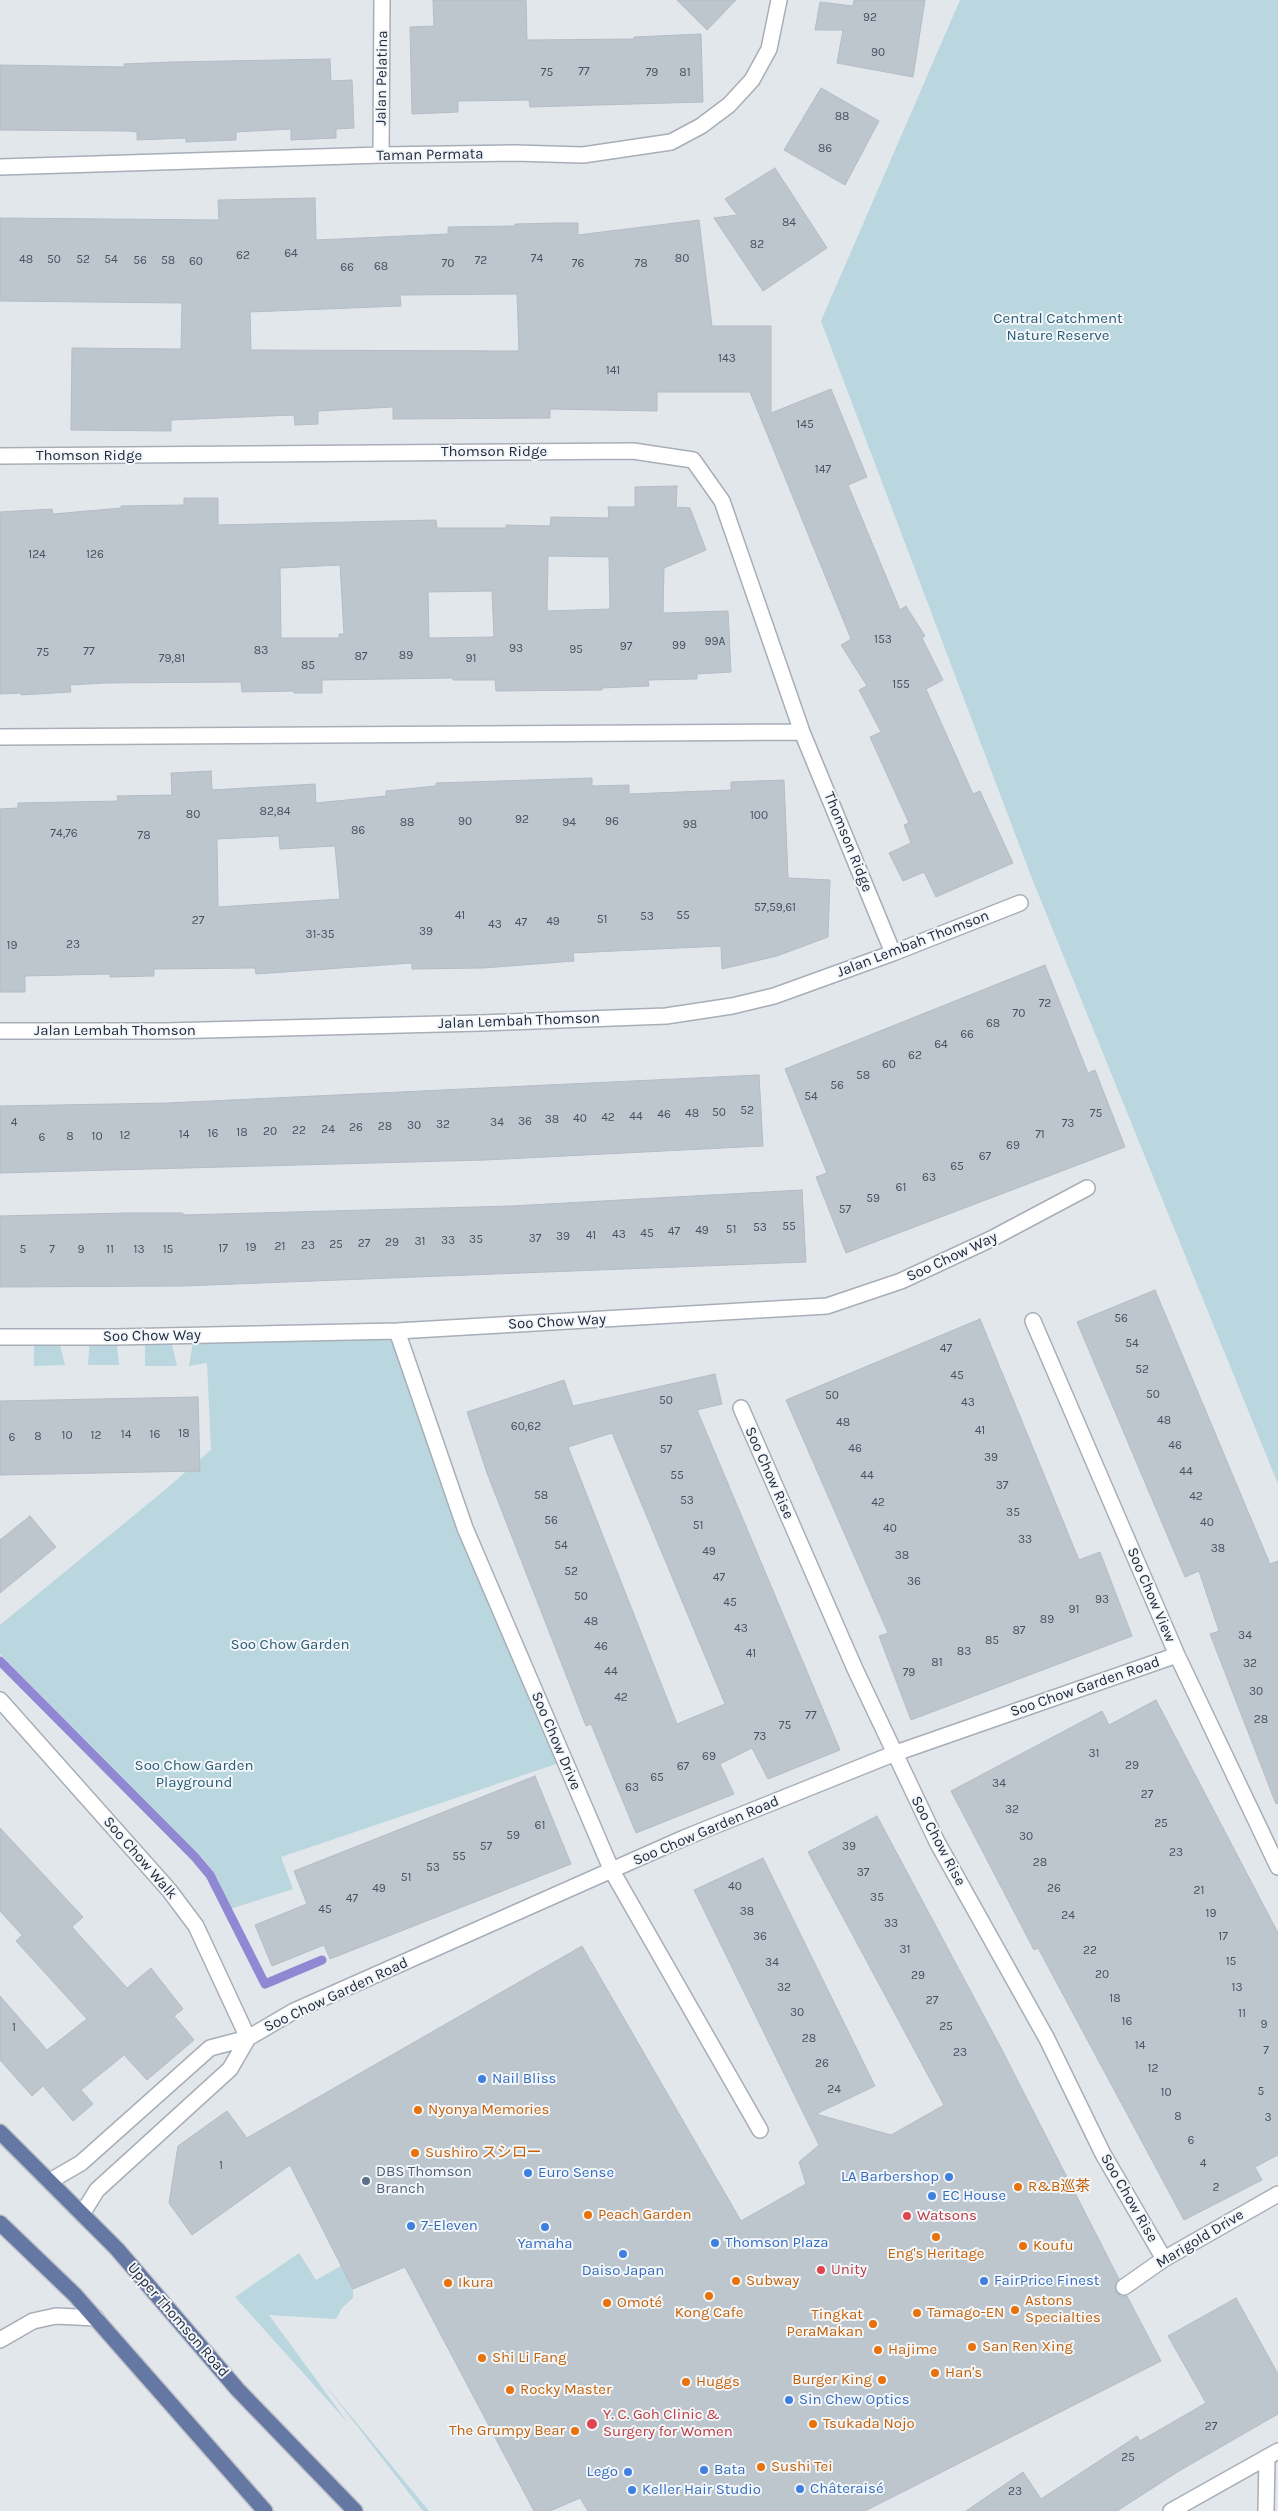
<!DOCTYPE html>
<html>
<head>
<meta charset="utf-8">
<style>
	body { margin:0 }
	canvas { display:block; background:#e2e7ec }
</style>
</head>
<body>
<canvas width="1278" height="2511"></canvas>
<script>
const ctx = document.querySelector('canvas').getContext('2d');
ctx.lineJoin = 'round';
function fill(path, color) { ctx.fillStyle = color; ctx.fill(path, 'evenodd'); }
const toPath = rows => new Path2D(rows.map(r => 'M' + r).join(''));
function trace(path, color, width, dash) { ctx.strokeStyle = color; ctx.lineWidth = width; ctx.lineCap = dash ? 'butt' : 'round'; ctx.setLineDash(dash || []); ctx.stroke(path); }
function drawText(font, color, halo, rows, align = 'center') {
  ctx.font = font + ' Karla,"Noto Sans SC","Noto Sans JP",sans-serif'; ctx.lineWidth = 4; ctx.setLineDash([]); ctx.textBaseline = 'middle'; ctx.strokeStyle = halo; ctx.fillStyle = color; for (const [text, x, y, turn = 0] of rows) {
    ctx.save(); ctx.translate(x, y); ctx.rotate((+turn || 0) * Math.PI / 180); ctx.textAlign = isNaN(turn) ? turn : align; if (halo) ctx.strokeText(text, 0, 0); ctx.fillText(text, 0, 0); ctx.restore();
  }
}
const green = toPath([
	[960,0,1278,0,1278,1484,1031,876,821,321],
	[394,1331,559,1763,281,1857,293,1889,230,1909,212,1870,201,1856,0,1654,0,1625,160,1494,211,1450,207,1363,189,1366,194,1335],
	[170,1336,177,1366,145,1366,145,1337],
	[58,1337,65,1365,34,1366,34,1338],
	[90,1337,116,1337,119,1365,88,1365],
	[299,2253,316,2280,341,2266,353,2289,353,2298,342,2308,336,2319,269,2315,348,2423,235,2297],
	[322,2381,429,2511,423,2511]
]);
const stream = toPath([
	[0,1661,195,1857,210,1875,265,1984,322,1960]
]);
const building = toPath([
	[433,0,526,0,527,40,634,39,634,37,701,34,703,102,530,107,529,100,458,101,458,112,412,114,410,27,434,26,433,0],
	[677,0,736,0,707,30,677,0],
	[854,0,925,0,913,77,837,63,843,30,815,30,820,2,853,6,854,0],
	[330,59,331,81,352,80,354,128,336,129,336,138,291,140,291,129,236,132,236,140,186,142,186,138,137,140,137,132,128,131,0,130,0,65,125,67,124,64,173,62,330,59],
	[821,88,879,121,845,185,784,150,821,88],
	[775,168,827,248,763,291,714,218,737,215,725,199,775,168],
	[315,198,316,240,448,234,448,227,515,226,515,224,557,223,578,223,578,235,699,220,712,326,771,326,771,413,831,389,867,477,848,485,900,610,906,606,925,636,922,638,943,680,926,689,973,794,980,791,1013,863,936,897,924,872,903,881,889,853,911,843,904,825,909,823,870,737,881,732,859,690,867,686,841,645,851,639,750,392,657,392,657,411,550,409,550,418,393,419,393,407,318,411,318,424,295,425,294,415,171,420,171,431,71,430,72,348,181,349,182,303,0,301,0,218,219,220,218,200,315,198],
	[517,294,519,351,251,350,250,312,401,306,400,295,517,294],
	[677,486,676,507,690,508,706,550,664,568,663,613,728,611,731,672,697,674,697,679,648,680,649,686,602,688,602,690,496,691,495,680,453,680,453,678,322,680,322,693,294,693,294,691,242,692,241,682,104,683,70,685,71,692,21,695,21,693,0,694,0,512,52,509,53,514,121,508,121,506,184,505,184,498,218,498,218,525,436,520,437,528,506,528,506,525,550,526,551,517,609,518,608,507,635,507,635,487,677,486],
	[548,556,609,557,610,609,547,611,548,556],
	[340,565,344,634,339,634,339,638,281,638,280,568,340,565],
	[492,591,494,637,429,638,428,592,492,591],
	[211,771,212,790,315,784,316,803,386,796,386,791,436,786,436,783,592,778,592,786,629,785,629,794,731,790,731,782,784,780,788,878,830,880,828,937,777,956,722,969,721,946,573,953,574,961,484,968,412,969,412,963,256,974,255,968,154,969,154,976,110,977,110,974,25,976,25,992,0,992,0,809,18,808,18,803,118,801,117,796,172,795,171,773,211,771],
	[279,836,280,849,335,846,340,899,218,907,217,839,279,836],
	[1045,965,1088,1073,1095,1070,1125,1147,846,1253,816,1177,827,1173,785,1069,1045,965],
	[759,1075,763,1146,485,1160,0,1173,0,1106,168,1103,759,1075],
	[802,1190,806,1262,183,1286,0,1287,0,1216,125,1213,183,1213,183,1215,511,1206,802,1190],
	[1155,1290,1270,1564,1278,1561,1278,1803,1276,1804,1210,1634,1219,1631,1199,1571,1185,1577,1077,1322,1155,1290],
	[980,1319,1079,1560,1100,1552,1132,1636,911,1720,879,1636,888,1633,786,1400,980,1319],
	[715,1374,722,1404,697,1410,840,1750,768,1779,752,1748,720,1764,734,1794,636,1833,591,1724,586,1726,487,1473,467,1412,564,1380,573,1406,715,1374],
	[612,1433,725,1704,677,1724,568,1447,612,1433],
	[198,1397,200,1471,0,1475,0,1401,198,1397],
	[30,1516,56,1547,0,1593,0,1540,30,1516],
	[1156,1700,1278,1933,1278,2155,1255,2167,1262,2180,1184,2220,1038,1948,1034,1950,951,1791,1102,1711,1109,1725,1156,1700],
	[535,1776,571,1864,330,1959,324,1945,272,1966,255,1925,307,1904,294,1871,535,1776],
	[877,1816,1001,2048,1119,2279,1115,2284,1116,2292,1120,2296,1127,2296,1161,2361,865,2511,588,2511,580,2498,550,2511,534,2511,405,2267,353,2289,290,2165,192,2235,169,2203,178,2146,227,2111,247,2138,582,1946,741,2221,806,2184,799,2162,819,2145,694,1890,763,1858,875,2086,816,2114,891,2135,944,2105,808,1852,877,1816],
	[0,1828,83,1917,72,1927,127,1988,151,1968,183,2009,174,2016,194,2040,147,2080,124,2055,81,2090,93,2104,73,2121,43,2086,32,2096,0,2060,0,1996,47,2050,87,2019,16,1941,22,1935,0,1911,0,1828],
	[1236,2298,1278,2374,1278,2414,1179,2471,1117,2511,966,2511,1023,2472,1041,2499,1137,2436,1140,2441,1206,2403,1168,2336,1236,2298]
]);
const street = toPath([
	[381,155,382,0],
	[0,167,381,155,515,153,583,155,671,142,701,126,729,105,752,80,769,49,779,0],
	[0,456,633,451,693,460,722,501,802,732,893,953],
	[0,737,802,732],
	[0,1031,165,1031,481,1023,666,1016,732,1006,774,996,893,953,1020,903],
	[1033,1321,1177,1655,1278,1867],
	[397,1331,465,1528,612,1871,760,2130],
	[0,1337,116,1337,397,1331,827,1306,901,1281,991,1239,1087,1188],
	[741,1408,855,1669,937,1842,1047,2039,1103,2154,1164,2259],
	[0,1700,169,1890,196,1926,248,2038],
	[50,2181,81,2163,210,2048,248,2038,294,2011,684,1838,893,1754,1177,1655],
	[82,2214,97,2190,230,2069,248,2038],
	[1124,2287,1164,2259,1278,2194],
	[0,2340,33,2321,56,2316,96,2318],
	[1171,2511,1278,2451],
	[1266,2511,1267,2457]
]);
const primary = toPath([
	[0,2132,117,2249,238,2390,355,2511],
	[0,2223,75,2295,265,2511]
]);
const markers = [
	[482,2079,5,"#3f7fe0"],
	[418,2110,5,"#e8710a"],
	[415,2153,5,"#e8710a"],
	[528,2173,5,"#3f7fe0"],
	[949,2177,5,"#3f7fe0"],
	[366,2181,5,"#5c6f8a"],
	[1018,2187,5,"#e8710a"],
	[932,2196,5,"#3f7fe0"],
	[588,2215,5,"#e8710a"],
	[907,2216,5,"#e0444e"],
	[411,2226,5,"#3f7fe0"],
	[545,2227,5,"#3f7fe0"],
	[936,2237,5,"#e8710a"],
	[715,2243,5,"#3f7fe0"],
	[1023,2246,5,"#e8710a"],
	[623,2254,5,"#3f7fe0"],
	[821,2270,5,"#e0444e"],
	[736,2281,5,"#e8710a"],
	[984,2281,5,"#3f7fe0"],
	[448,2283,5,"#e8710a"],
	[709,2296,5,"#e8710a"],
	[607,2303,5,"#e8710a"],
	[1015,2310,5,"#e8710a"],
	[917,2313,5,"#e8710a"],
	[873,2324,5,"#e8710a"],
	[972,2347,5,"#e8710a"],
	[878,2350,5,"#e8710a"],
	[482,2358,5,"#e8710a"],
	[935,2373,5,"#e8710a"],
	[882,2380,5,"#e8710a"],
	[686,2382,5,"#e8710a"],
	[510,2390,5,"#e8710a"],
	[789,2400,5,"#3f7fe0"],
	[592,2424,6,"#e0444e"],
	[813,2424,5,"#e8710a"],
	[575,2431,5,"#e8710a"],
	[761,2467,5,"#e8710a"],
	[704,2470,5,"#3f7fe0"],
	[628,2472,5,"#3f7fe0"],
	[800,2489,5,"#3f7fe0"],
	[632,2490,5,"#3f7fe0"]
];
const numberNames = [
	["92",870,18],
	["90",878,53],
	["77",584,72],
	["75",547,73],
	["79",652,73],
	["81",685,73],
	["88",842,117],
	["86",825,149],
	["84",789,223],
	["82",757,245],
	["64",291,254],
	["62",243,256],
	["74",537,259],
	["80",682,259],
	["48",26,260],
	["50",54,260],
	["52",83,260],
	["54",111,260],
	["56",140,261],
	["58",168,261],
	["72",481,261],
	["60",196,262],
	["70",448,264],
	["76",578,264],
	["78",641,264],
	["68",381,267],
	["66",347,268],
	["143",727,359],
	["141",613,371],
	["145",805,425],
	["147",823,470],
	["124",37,555],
	["126",95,555],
	["153",883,640],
	["99A",715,642],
	["99",679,646],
	["97",626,647],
	["93",516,649],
	["95",576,650],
	["83",261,651],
	["77",89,652],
	["75",43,653],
	["89",406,656],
	["87",361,657],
	["79,81",172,659],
	["91",471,659],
	["85",308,666],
	["155",901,685],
	["82,84",275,812],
	["80",193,815],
	["100",759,816],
	["92",522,820],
	["90",465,822],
	["96",612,822],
	["88",407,823],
	["94",569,823],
	["98",690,825],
	["86",358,831],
	["74,76",64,834],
	["78",144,836],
	["57,59,61",775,908],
	["41",460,916],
	["55",683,916],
	["53",647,917],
	["51",602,920],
	["27",198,921],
	["49",553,922],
	["47",521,923],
	["43",495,925],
	["39",426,932],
	["31-35",320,935],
	["23",73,945],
	["19",12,946],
	["72",1045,1004],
	["70",1019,1014],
	["68",993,1024],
	["66",967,1035],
	["64",941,1045],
	["62",915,1056],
	["60",889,1065],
	["58",863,1076],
	["56",837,1086],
	["54",811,1097],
	["52",747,1111],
	["50",719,1113],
	["48",692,1114],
	["75",1096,1114],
	["46",664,1115],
	["44",636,1117],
	["42",608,1118],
	["40",580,1119],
	["38",552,1120],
	["36",525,1122],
	["4",14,1123],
	["34",497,1123],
	["73",1068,1124],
	["32",443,1125],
	["30",414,1126],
	["28",385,1127],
	["26",356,1128],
	["24",328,1130],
	["22",299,1131],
	["20",270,1132],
	["18",242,1133],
	["16",213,1134],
	["14",184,1135],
	["71",1040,1135],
	["12",125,1136],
	["8",70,1137],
	["10",97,1137],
	["6",42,1138],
	["69",1013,1146],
	["67",985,1157],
	["65",957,1167],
	["63",929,1178],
	["61",901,1188],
	["59",873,1199],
	["57",845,1210],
	["55",789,1227],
	["53",760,1228],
	["51",731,1230],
	["49",702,1231],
	["47",674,1232],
	["45",647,1234],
	["43",619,1235],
	["41",591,1236],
	["39",563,1237],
	["37",535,1239],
	["35",476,1240],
	["33",448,1241],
	["31",420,1242],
	["29",392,1243],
	["27",364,1244],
	["25",336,1245],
	["23",308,1246],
	["21",280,1247],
	["19",251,1248],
	["17",223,1249],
	["5",23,1250],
	["7",52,1250],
	["9",81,1250],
	["11",110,1250],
	["13",139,1250],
	["15",168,1250],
	["56",1121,1319],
	["54",1132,1344],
	["47",946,1349],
	["52",1142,1370],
	["45",957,1376],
	["50",1153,1395],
	["50",832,1396],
	["50",666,1401],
	["43",968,1403],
	["48",1164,1421],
	["48",843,1423],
	["60,62",526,1427],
	["41",980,1431],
	["18",184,1434],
	["14",126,1435],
	["16",155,1435],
	["10",67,1436],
	["12",96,1436],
	["8",38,1437],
	["6",12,1438],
	["46",1175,1446],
	["46",855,1449],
	["57",666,1450],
	["39",991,1458],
	["44",1186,1472],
	["55",677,1476],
	["44",867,1476],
	["37",1002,1486],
	["58",541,1496],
	["42",1196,1497],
	["53",687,1501],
	["42",878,1503],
	["35",1013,1513],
	["56",551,1521],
	["40",1207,1523],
	["51",698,1526],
	["40",890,1529],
	["33",1025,1540],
	["54",561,1546],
	["38",1218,1549],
	["49",709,1552],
	["38",902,1556],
	["52",571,1572],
	["47",719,1578],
	["36",914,1582],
	["50",581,1597],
	["93",1102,1600],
	["45",730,1603],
	["91",1074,1610],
	["89",1047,1620],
	["48",591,1622],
	["43",741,1629],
	["87",1019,1631],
	["34",1245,1636],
	["85",992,1641],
	["46",601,1647],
	["83",964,1652],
	["41",751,1654],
	["81",937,1663],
	["32",1250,1664],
	["44",611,1672],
	["79",909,1673],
	["30",1256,1692],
	["42",621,1698],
	["77",811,1716],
	["28",1261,1720],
	["75",785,1726],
	["73",760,1737],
	["31",1094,1754],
	["69",709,1757],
	["29",1132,1766],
	["67",683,1767],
	["65",657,1778],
	["34",999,1784],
	["63",632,1788],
	["27",1147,1795],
	["32",1012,1810],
	["25",1161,1824],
	["61",540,1826],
	["59",513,1836],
	["30",1026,1837],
	["57",486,1847],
	["39",849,1847],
	["23",1176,1853],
	["55",459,1857],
	["28",1040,1863],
	["53",433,1868],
	["37",863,1873],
	["51",406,1878],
	["40",735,1887],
	["49",379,1889],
	["26",1054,1889],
	["21",1199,1891],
	["35",877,1898],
	["47",352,1899],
	["45",325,1910],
	["38",747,1912],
	["19",1211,1914],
	["24",1068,1916],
	["33",891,1924],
	["36",760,1937],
	["17",1223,1937],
	["31",905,1950],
	["22",1090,1951],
	["15",1231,1962],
	["34",772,1963],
	["20",1102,1975],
	["29",918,1976],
	["32",784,1988],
	["13",1237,1988],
	["18",1115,1999],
	["27",932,2001],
	["30",797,2013],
	["11",1242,2014],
	["16",1127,2022],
	["9",1264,2025],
	["25",946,2027],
	["1",14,2028],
	["28",809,2039],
	["14",1140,2046],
	["7",1266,2051],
	["23",960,2053],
	["26",822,2064],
	["12",1153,2069],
	["24",834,2090],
	["5",1261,2092],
	["10",1166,2093],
	["8",1178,2117],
	["3",1268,2118],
	["6",1191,2141],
	["4",1203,2164],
	["1",221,2166],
	["2",1216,2188],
	["27",1211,2427],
	["25",1128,2458],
	["23",1015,2492]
];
const streetNames = [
	["Jalan Pelatina",382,78,-89],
	["Taman Permata",430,155,-1],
	["Thomson Ridge",494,452],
	["Thomson Ridge",89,456],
	["Thomson Ridge",848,842,68],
	["Jalan Lembah Thomson",913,944,-21],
	["Jalan Lembah Thomson",519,1021,-2],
	["Jalan Lembah Thomson",115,1031],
	["Soo Chow Way",952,1257,-25],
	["Soo Chow Way",557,1322,-3],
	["Soo Chow Way",152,1336,-1],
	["Soo Chow Rise",769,1473,66],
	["Soo Chow View",1151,1595,67],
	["Soo Chow Garden Road",1085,1687,-19],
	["Soo Chow Drive",556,1741,67],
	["Soo Chow Garden Road",706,1831,-23],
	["Soo Chow Rise",938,1841,62],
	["Soo Chow Walk",140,1858,49],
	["Soo Chow Garden Road",336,1995,-25],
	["Soo Chow Rise",1129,2198,60],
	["Marigold Drive",1200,2239,-31],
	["Upper Thomson Road",178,2320,49]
];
const parkNames = [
	["Central Catchment",1058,319],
	["Nature Reserve",1058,336],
	["Soo Chow Garden",290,1645],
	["Soo Chow Garden",194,1766],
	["Playground",194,1783]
];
const shopNames = [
	["Nail Bliss",492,2079],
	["Euro Sense",538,2173],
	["LA Barbershop",939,2177,"right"],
	["EC House",942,2196],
	["7-Eleven",421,2226],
	["Thomson Plaza",725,2243],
	["Yamaha",545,2244,"center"],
	["Daiso Japan",623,2271,"center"],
	["FairPrice Finest",994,2281],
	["Sin Chew Optics",799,2400],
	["Bata",714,2470],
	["Lego",618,2472,"right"],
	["Châteraisé",810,2489],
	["Keller Hair Studio",642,2490]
];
const foodNames = [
	["Nyonya Memories",428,2110],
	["Sushiro スシロー",425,2153],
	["R&B巡茶",1028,2187],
	["Peach Garden",598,2215],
	["Koufu",1033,2246],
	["Eng's Heritage",936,2254,"center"],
	["Subway",746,2281],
	["Ikura",458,2283],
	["Astons",1025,2301],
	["Specialties",1025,2318],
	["Omoté",617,2303],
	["Kong Cafe",709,2313,"center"],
	["Tamago-EN",927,2313],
	["Tingkat",863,2315,"right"],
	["PeraMakan",863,2332,"right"],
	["San Ren Xing",982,2347],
	["Hajime",888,2350],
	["Shi Li Fang",492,2358],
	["Han's",945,2373],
	["Burger King",872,2380,"right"],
	["Huggs",696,2382],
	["Rocky Master",520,2390],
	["Tsukada Nojo",823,2424],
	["The Grumpy Bear",565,2431,"right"],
	["Sushi Tei",771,2467]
];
const serviceNames = [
	["DBS Thomson",376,2172],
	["Branch",376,2189]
];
const healthNames = [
	["Watsons",917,2216],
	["Unity",831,2270],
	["Y. C. Goh Clinic &",603,2415],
	["Surgery for Women",603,2432]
];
fill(green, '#bad6de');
trace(stream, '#9088d3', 9);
fill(building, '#bdc5cd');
trace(building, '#b4bcc6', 1);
trace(street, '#a8aeb8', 18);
trace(primary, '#c1c3c9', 18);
trace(street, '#fff', 15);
trace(primary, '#6577a3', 15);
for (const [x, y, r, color] of markers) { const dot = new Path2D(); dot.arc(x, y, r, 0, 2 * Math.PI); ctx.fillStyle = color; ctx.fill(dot); trace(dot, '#f2f6f9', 2); }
drawText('12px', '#485162', null, numberNames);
drawText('15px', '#212a3e', '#f2f6f9', streetNames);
drawText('15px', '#2a5c76', '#f2f6f9', parkNames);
drawText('15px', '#366cbe', '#f2f6f9', shopNames, 'left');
drawText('15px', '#c56008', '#f2f6f9', foodNames, 'left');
drawText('15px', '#4e5e75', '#f2f6f9', serviceNames, 'left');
drawText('15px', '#be3a42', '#f2f6f9', healthNames, 'left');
</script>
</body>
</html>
